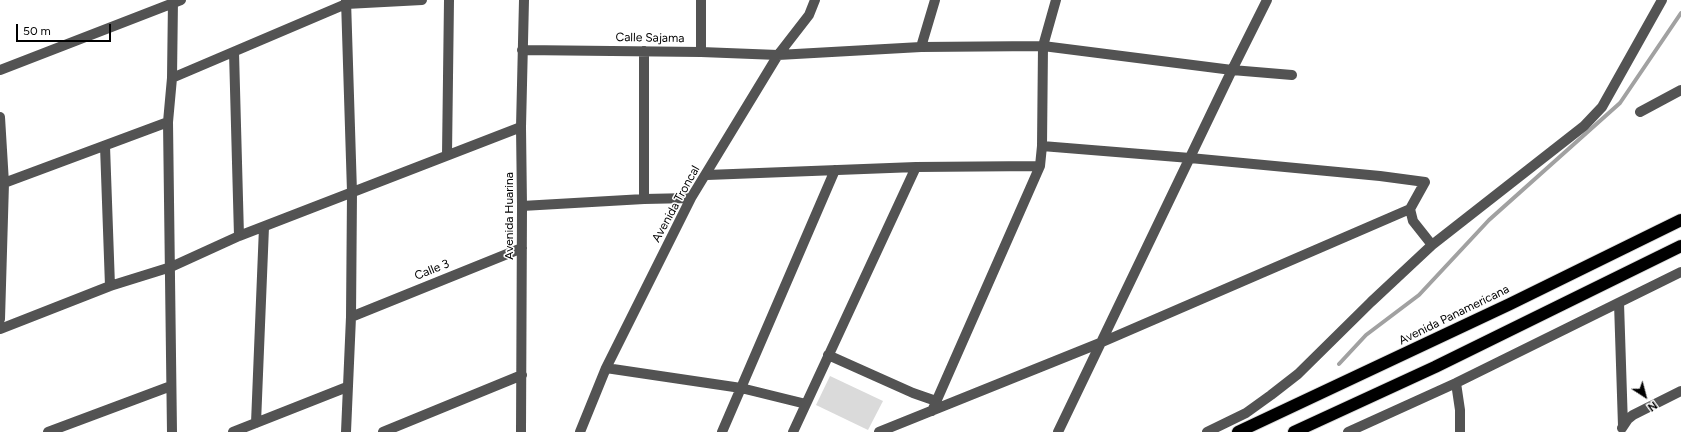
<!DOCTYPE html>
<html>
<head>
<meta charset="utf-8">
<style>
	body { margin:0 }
	#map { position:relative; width:1681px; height:432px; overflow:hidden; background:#fff; font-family:Figtree,sans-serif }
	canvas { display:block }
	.north { position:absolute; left:1625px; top:376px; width:40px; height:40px; -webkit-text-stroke:3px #fff; paint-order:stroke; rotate:144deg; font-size:11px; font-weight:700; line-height:16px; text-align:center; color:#000 }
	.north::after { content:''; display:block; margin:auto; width:14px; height:18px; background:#000; clip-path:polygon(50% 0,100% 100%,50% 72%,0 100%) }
	.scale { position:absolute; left:16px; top:24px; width:95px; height:18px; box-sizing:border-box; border:2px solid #000; border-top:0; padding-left:5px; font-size:12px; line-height:14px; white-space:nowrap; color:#000; -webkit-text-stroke:3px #fff; paint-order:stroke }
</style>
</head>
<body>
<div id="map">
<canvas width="1681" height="432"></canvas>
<div class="north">N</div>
<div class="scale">50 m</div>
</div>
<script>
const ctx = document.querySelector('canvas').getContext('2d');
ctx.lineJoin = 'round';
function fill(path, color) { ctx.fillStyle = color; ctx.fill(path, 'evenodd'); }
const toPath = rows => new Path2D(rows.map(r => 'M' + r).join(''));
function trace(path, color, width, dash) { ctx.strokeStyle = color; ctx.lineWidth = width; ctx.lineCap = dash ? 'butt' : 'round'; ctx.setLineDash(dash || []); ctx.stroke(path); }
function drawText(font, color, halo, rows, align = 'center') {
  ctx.font = font + ' Figtree,sans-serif'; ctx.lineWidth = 3; ctx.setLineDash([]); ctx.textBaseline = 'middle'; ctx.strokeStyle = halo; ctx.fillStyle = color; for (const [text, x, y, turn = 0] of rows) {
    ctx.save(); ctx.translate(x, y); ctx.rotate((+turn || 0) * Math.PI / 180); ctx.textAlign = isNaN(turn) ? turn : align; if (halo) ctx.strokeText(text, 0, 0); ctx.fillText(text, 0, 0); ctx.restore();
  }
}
const green = toPath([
	[830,376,883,401,868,430,816,405]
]);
const stream = toPath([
	[1339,364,1366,335,1419,295,1489,220,1620,103,1681,13]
]);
const minor = toPath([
	[921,47,935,0],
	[522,50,701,52,778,55,921,47,1043,46,1232,70,1292,75],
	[644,51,644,199],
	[234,52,239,236],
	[701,52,701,0],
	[0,70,181,0],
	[172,78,346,4,422,0],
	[1640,112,1681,90],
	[0,117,4,183,0,319],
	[105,146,110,286],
	[1042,146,1190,158,1380,176,1425,182,1410,209,1413,221,1432,245],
	[447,155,449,0],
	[707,175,916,167,1040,166],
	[4,183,168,122],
	[522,206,644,199,691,198],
	[1619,303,1623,426],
	[351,317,522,248],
	[0,329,110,286,171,267,239,236,521,127],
	[828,355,913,393,936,401],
	[606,368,741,388,806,404],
	[1456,383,1460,410,1460,432],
	[932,411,1040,166,1042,146,1043,46,1056,0],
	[256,423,264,227],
	[1622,428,1628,419,1633,415,1681,391],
	[48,432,171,386],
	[172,432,168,122,172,78,173,0],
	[233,432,347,387],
	[346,432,351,317,352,192,346,0],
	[383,432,522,375],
	[521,432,522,206,521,127,524,0],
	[580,432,606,368,691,198,778,55,809,15,815,0],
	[722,432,835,170],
	[793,432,916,167],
	[879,432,1100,343,1410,209],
	[1058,432,1232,70,1267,0],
	[1207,432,1246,413,1271,395,1298,374,1371,302,1432,245,1584,126,1602,107,1662,0],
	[1348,432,1456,383,1681,272]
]);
const highway = toPath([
	[1238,432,1510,304,1681,220],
	[1294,432,1435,367,1681,246]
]);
const streetNames = [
	["Calle Sajama",650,38,1],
	["Avenida Troncal",676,204,-61],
	["Avenida Huarina",509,216,-90],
	["Calle 3",432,270,-22],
	["Avenida Panamericana",1454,315,-26]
];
fill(green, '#dadada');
trace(stream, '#a1a1a1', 4);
trace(highway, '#dbdbdb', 14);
trace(minor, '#535353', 10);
trace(highway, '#000', 12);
drawText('12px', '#000', '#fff', streetNames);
</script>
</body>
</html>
